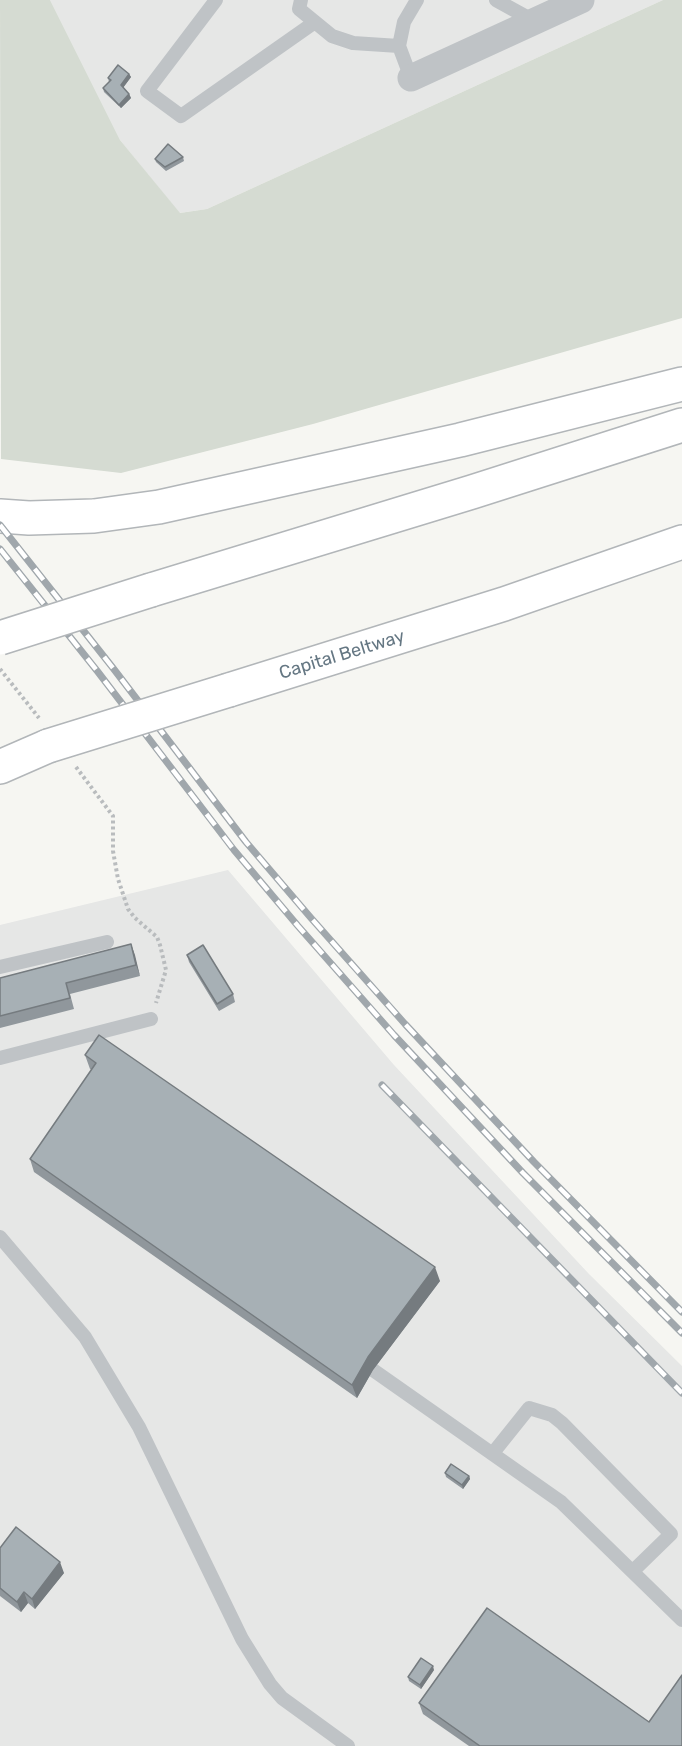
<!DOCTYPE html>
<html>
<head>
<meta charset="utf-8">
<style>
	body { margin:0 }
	canvas { display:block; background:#f6f6f2 }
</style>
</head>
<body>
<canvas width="682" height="1746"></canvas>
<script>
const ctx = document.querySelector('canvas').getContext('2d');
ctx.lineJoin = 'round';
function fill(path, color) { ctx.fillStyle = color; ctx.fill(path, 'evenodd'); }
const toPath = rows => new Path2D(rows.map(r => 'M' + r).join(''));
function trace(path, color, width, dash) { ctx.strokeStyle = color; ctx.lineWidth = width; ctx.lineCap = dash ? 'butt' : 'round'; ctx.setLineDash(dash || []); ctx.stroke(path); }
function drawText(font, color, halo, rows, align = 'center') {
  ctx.font = font + ' Rubik,sans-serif'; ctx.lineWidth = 6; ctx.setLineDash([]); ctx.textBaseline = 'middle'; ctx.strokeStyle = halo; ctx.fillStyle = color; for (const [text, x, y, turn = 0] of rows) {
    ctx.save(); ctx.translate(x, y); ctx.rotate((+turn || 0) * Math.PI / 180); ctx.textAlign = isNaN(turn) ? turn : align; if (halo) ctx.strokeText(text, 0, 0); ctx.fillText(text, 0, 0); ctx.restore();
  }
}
const built = toPath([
	[50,0,663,0,207,209,179,213,120,140],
	[228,870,394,1065,589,1274,682,1366,682,1746,0,1746,0,925]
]);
const green = toPath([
	[0,0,50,0,120,140,180,213,207,209,663,0,682,0,682,318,313,424,121,473,1,459]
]);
const path = toPath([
	[0,669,39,718],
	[76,767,113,816,113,851,118,879,128,909,135,918,157,937,160,945,166,970,156,1003]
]);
const service = toPath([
	[216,0,147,91,181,116,315,22],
	[301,0,299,9,332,36,353,43,399,46],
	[496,0,534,21],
	[411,78,399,46,404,22,417,0],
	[0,967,107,942],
	[0,1058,151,1019],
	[0,1237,85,1337,139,1427,242,1639,270,1684,282,1698,348,1746],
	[373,1370,561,1502,682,1620],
	[493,1453,529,1408,552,1415,562,1423,671,1534,633,1571]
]);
const minor = toPath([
	[411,78,581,0]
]);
const motorway = toPath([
	[0,516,29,518,94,516,159,507,460,440,682,384],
	[151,590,472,492,682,425],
	[229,690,504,604,682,542],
	[0,767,48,746]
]);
const rail = toPath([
	[0,525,113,668,246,842,311,918,405,1024,534,1162,682,1312],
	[0,549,98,672,234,850,298,926,394,1035,523,1173,682,1333],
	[382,1085,682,1393]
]);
const motorwayBridge = toPath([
	[0,638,151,590],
	[48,746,229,690]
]);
const wall = toPath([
	[129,74,131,77,123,88,129,94,131,98,121,108,104,92,103,88,109,82,108,78],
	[183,157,184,161,166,171,156,162,155,159],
	[131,944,140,976,70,994,74,1009,0,1028,0,978],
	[187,955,233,994,235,1002,219,1011,189,962],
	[85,1055,440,1281,373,1370,357,1398,34,1172,30,1159,92,1070,90,1069],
	[445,1473,469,1476,470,1479,463,1489,446,1477],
	[0,1548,64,1573,35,1609,28,1603,21,1612,0,1596],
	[434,1670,421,1689,409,1681,408,1677],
	[419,1703,649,1722,682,1746,469,1746,423,1714]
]);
const shadedWall = toPath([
	[129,74,131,77,122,89,121,85],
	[129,94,131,98,121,108,119,105],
	[131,944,135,955,140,976,136,965],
	[435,1267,440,1281,373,1370,357,1398,352,1385,368,1357],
	[469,1476,470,1479,463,1489,462,1485],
	[60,1562,64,1573,35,1609,32,1599],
	[24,1592,28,1603,21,1612,17,1602],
	[433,1666,434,1670,421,1689,420,1685]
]);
const building = toPath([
	[118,65,129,74,121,85,129,94,119,105,103,88,111,80,108,78,118,65],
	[168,144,183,157,165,167,155,159,168,144],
	[131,944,136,965,66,983,70,998,0,1016,0,978,131,944],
	[203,945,233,994,217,1004,187,955,203,945],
	[99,1035,435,1267,368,1357,352,1385,30,1159,96,1063,85,1055,99,1035],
	[451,1464,469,1476,462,1485,445,1473,451,1464],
	[16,1527,60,1562,32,1599,24,1592,17,1602,0,1588,0,1548,16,1527],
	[487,1608,649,1722,682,1675,682,1746,480,1746,419,1703,487,1608],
	[421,1658,433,1666,420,1685,408,1677,421,1658]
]);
const streetNames = [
	["Capital Beltway",342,655,-17]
];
fill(built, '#e6e7e6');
fill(green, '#d5dbd2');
trace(motorway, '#b2b6b9', 36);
trace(path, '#b9bcbe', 4, [3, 3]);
trace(service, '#bfc3c6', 14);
trace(minor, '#bfc3c6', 27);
trace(motorway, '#fff', 33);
trace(rail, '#a0a7ac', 7);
trace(rail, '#fff', 4.5, [14]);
trace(motorwayBridge, '#b2b6b9', 36, []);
trace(motorwayBridge, '#fff', 33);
fill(wall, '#90979c');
fill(shadedWall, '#757b7f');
fill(building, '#a7b0b5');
trace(building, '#757b7f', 1.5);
drawText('18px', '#657783', '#fff', streetNames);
</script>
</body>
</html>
